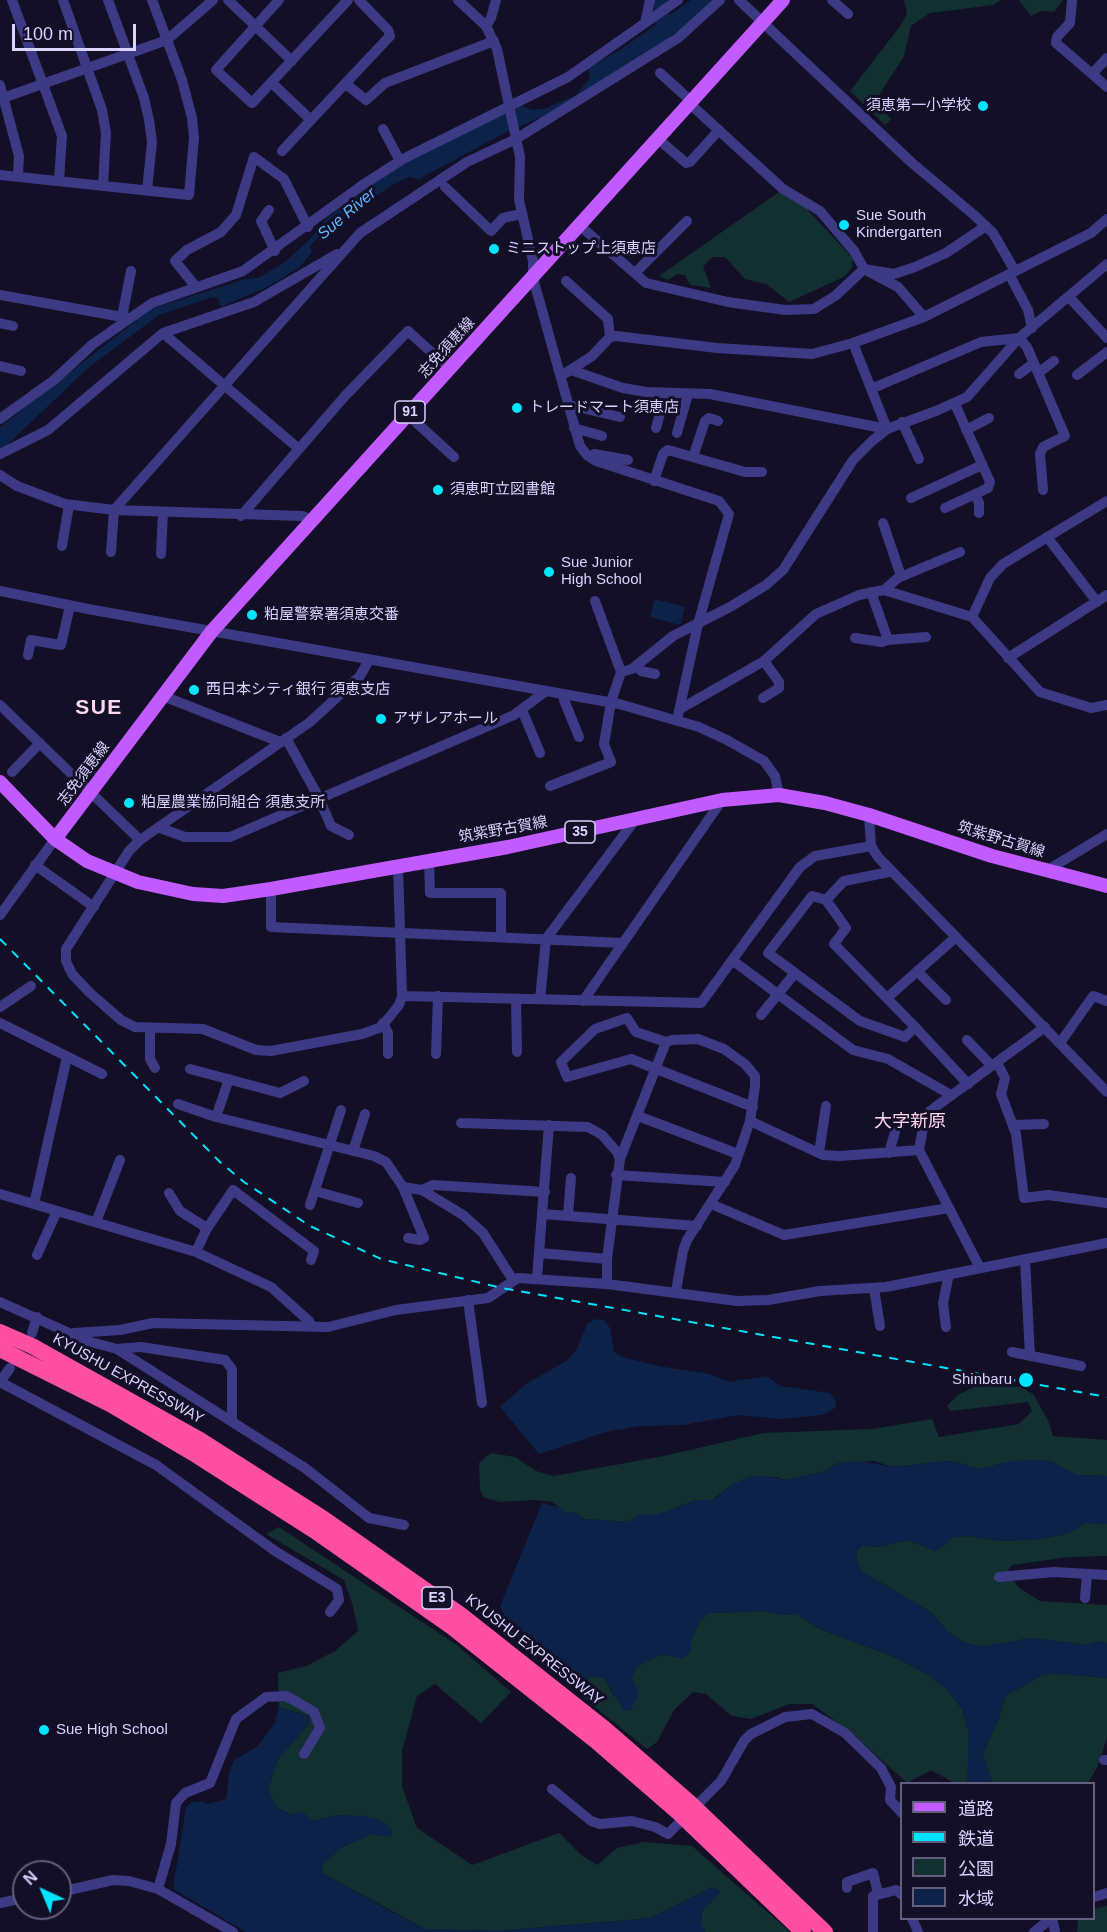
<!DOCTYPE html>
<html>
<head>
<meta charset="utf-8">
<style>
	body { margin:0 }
	#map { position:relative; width:1107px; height:1932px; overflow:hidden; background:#130f26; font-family:Arial,"Noto Sans JP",sans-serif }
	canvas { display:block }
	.legend { position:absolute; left:900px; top:1782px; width:195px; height:138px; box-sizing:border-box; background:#130f26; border:2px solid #625e7d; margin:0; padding:8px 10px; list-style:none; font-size:18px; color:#d9d4ff }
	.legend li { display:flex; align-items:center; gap:12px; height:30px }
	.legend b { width:30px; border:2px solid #625e7d }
	.north { position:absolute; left:12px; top:1860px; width:60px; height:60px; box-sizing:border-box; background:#130f26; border:2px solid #625e7d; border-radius:50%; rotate:316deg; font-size:16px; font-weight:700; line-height:24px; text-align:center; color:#d9d4ff }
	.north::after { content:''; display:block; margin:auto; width:21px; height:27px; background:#00e5ff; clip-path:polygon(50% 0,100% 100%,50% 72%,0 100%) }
	.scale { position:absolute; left:12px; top:24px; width:124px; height:27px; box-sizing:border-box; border:3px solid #d9d4ff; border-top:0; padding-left:8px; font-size:18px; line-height:21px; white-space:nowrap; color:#d9d4ff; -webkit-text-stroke:4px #130f26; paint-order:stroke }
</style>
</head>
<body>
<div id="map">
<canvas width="1107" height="1932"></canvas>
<ul class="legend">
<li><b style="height:8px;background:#c25bff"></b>道路</li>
<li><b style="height:8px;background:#00e5ff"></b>鉄道</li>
<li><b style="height:16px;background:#12302f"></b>公園</li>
<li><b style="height:16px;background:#0c2248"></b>水域</li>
</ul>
<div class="north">N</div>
<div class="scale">100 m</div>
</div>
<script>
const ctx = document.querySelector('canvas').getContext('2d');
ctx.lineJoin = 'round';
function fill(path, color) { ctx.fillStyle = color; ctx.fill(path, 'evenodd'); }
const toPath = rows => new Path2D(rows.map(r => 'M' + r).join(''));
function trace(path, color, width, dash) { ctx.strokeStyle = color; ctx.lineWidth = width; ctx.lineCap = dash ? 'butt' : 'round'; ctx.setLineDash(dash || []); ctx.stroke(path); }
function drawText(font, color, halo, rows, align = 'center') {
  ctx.font = font + ' Arial,"Noto Sans JP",sans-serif'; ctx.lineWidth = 6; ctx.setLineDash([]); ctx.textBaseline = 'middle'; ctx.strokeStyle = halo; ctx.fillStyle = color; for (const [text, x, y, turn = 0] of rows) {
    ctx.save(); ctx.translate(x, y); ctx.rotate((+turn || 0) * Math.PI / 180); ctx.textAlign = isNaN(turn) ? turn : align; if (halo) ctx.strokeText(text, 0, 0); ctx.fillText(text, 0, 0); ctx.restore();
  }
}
const green = toPath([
	[904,0,1001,0,993,5,930,13,911,26,904,56,879,95,880,107,891,119,885,125,850,91,901,25,907,14],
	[1019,0,1063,0,1054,12,1042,11,1031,16],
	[779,192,803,205,853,258,852,268,844,277,789,302,766,284,745,279,725,257,713,257,703,266,711,288,690,285,685,275,677,274,668,280,659,276],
	[977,1386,1021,1387,1033,1394,1048,1420,1053,1436,1107,1440,1107,1476,1076,1475,1050,1461,1012,1461,980,1469,950,1461,893,1467,874,1461,838,1463,823,1472,786,1480,775,1477,733,1484,712,1500,696,1500,660,1514,640,1514,628,1522,585,1519,574,1512,567,1513,552,1502,536,1500,500,1502,483,1497,480,1490,479,1463,491,1453,515,1457,536,1471,554,1476,664,1456,763,1433,872,1429,932,1419,939,1437,1019,1424,1032,1411,1028,1402,951,1411,947,1406,959,1394],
	[1085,1523,1107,1524,1107,1556,1069,1557,1012,1565,1008,1571,1018,1587,1040,1601,1107,1605,1107,1643,1099,1641,1087,1645,1031,1638,981,1647,963,1642,948,1632,932,1613,861,1571,856,1557,857,1550,863,1545,879,1547,907,1540,936,1551,954,1537,967,1536,1003,1541,1038,1539,1069,1533],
	[279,1527,457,1645,511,1692,481,1723,435,1684,417,1696,402,1751,402,1786,417,1828,472,1865,559,1833,581,1855,597,1865,617,1848,644,1842,692,1846,790,1932,705,1932,701,1924,702,1911,720,1892,712,1887,651,1918,497,1931,425,1929,322,1873,323,1864,342,1847,372,1834,392,1836,339,1815,312,1821,292,1815,277,1808,268,1790,277,1760,308,1725,309,1716,279,1707,278,1673,306,1666,335,1651,358,1631,353,1606,344,1580,266,1534],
	[765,1611,782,1615,797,1614,820,1629,897,1658,930,1676,946,1688,962,1709,969,1732,968,1783,954,1783,931,1770,907,1783,854,1735,812,1704,789,1704,751,1719,732,1716,706,1694,693,1692,674,1710,657,1742,647,1749,585,1699,577,1685,592,1676,604,1678,614,1696,632,1677,637,1667,651,1658,662,1654,683,1658,691,1651,691,1640,699,1622,708,1613],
	[1053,1673,1107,1678,1107,1738,1097,1768,1088,1783,992,1783,983,1754,1000,1715,1005,1696,1042,1675],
	[1107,1906,1107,1932,1077,1932,1078,1919,1094,1918,1094,1909]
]);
const water = toPath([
	[691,0,714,0,698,16,658,46,548,114,501,135,419,179,409,177,395,183,353,212,337,228,318,238,310,246,312,252,299,268,265,288,221,307,218,298,212,297,159,315,88,368,6,446,0,448,0,427,151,309,245,279,258,278,285,262,310,239,327,218,386,174,515,104,533,110,546,108,576,95,589,79,590,74,587,68,620,50],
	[655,599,685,607,680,625,650,617],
	[596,1319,604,1320,610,1328,614,1352,623,1357,658,1366,709,1374,729,1382,767,1376,780,1386,830,1393,836,1401,835,1408,822,1415,781,1419,739,1415,683,1425,640,1426,606,1432,539,1454,500,1407,526,1384,566,1361,577,1349,587,1324],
	[1035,1460,1050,1461,1076,1475,1107,1476,1107,1524,1085,1523,1069,1533,1038,1539,1003,1541,967,1536,954,1537,936,1551,907,1540,879,1547,863,1545,857,1550,856,1557,861,1571,932,1613,948,1632,963,1642,982,1647,1031,1638,1087,1645,1099,1641,1107,1643,1107,1678,1053,1673,1042,1675,1005,1696,1000,1714,983,1754,992,1783,967,1783,969,1732,962,1709,946,1688,930,1676,897,1658,820,1629,797,1614,782,1615,765,1611,708,1613,699,1622,691,1640,691,1651,683,1659,662,1654,637,1667,632,1677,639,1693,631,1710,624,1711,604,1678,592,1676,577,1685,562,1671,525,1646,511,1628,500,1606,542,1503,562,1508,567,1513,574,1512,585,1519,628,1522,640,1514,660,1514,696,1500,713,1500,733,1484,750,1476,765,1476,786,1480,823,1472,838,1463,860,1461,893,1467,950,1461,980,1469,1012,1461],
	[279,1707,309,1716,308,1725,277,1760,268,1790,277,1808,292,1815,302,1811,312,1821,339,1815,365,1816,382,1821,392,1829,392,1837,372,1834,342,1847,323,1864,322,1873,394,1913,425,1929,497,1931,651,1918,712,1887,720,1892,702,1911,701,1924,705,1932,246,1932,173,1889,186,1807,192,1802,201,1801,207,1804,226,1799,229,1774,234,1760,257,1747,275,1723]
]);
const river = toPath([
	[661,0,663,31]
]);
const minor = toPath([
	[12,0,62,136,59,180],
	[63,0,102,110,106,133,103,186],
	[108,0,144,98,149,120,152,142,147,190],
	[228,0,292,61],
	[279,0,216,70,252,103,348,0],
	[458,0,486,26,497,49,520,157,519,200,533,261,533,278,580,446,587,455,596,461,719,501,729,514,698,624,677,720],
	[739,0,911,162,974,215,993,233,1015,271],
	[832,0,848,14],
	[1072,0,1070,23,1057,37,1056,43,1092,74],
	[645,23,678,0],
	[486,26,491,18,496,0],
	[1107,58,1092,74,1107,87],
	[660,73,691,101],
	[272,83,311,120,390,36,388,30,359,0],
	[346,84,366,100,385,83,494,41],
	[0,85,19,156,18,176],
	[0,99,167,40,213,0],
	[689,103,783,189,820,211,854,251,864,269,898,287,924,317],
	[383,129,400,161],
	[657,138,686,163,690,162,719,130],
	[282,151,311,120],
	[0,175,189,195,194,138,192,118,182,80,152,0],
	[445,187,491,231,503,218,521,214],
	[269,210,261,221,275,251],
	[579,225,646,283,728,302,785,310,814,309,835,296,864,269,894,274,915,267,946,253,986,226],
	[635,273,687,221],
	[1009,274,1028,310,1032,328],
	[566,281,608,319,610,337],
	[196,287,175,261,187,250,221,232,236,215,254,157,284,179,308,227],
	[0,295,128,318],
	[1069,297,1107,338],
	[122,317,131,271],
	[0,323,13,326],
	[163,333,299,449,241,516],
	[853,343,887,429],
	[0,366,21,371],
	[571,370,623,388,646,392,710,394,887,429],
	[1038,373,1054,361],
	[1019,374,1034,363],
	[1077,375,1107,352],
	[561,376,592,356,610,337,616,336,717,348,812,354,853,343,924,317,1091,233,1107,219],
	[871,389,981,342,1019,338,1027,347,1065,436,1043,447,1040,454,1043,490],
	[569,405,620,417],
	[408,415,454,457],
	[0,419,54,380,93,344,152,303,243,271,364,184,403,159,568,77,645,23,650,0],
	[902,422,919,459],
	[574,428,602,436],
	[656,428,666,393],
	[966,430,989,418],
	[677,433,688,394],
	[299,449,345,396,408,331,450,369],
	[0,454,48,430,163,333,254,302,337,254],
	[590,457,594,454,628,460],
	[693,457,705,421,709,418,718,421],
	[0,475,17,486,65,504,114,510,302,516,314,520],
	[654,481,663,454,668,450,745,472,762,472],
	[975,494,979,503,979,513],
	[911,498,982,465],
	[945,508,988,488,990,482,955,404],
	[883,523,901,576],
	[1047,537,1097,602],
	[62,546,69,505],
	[111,552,114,510,360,233,467,162,516,139,678,38,720,0],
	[161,554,163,512],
	[884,590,898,578,960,552],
	[0,591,88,609,619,704,699,727,727,740,764,761,775,776,779,795],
	[871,592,888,640,926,637],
	[972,617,990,578,1003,564,1107,501],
	[855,638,882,642,888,640],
	[28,655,31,640,61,645,70,606],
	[1008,658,1107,595],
	[369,660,360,676,310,722,140,840,129,851,66,949,66,961,72,974,90,993,121,1020,135,1027,203,1029,256,1050,271,1051,362,1034,379,1028,387,1020,399,1005,402,996,398,866],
	[637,666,641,671,655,674],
	[621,672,632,669,673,636,730,607,766,585,783,570,853,460,872,441,887,429,936,411,967,397,1019,338,1107,264],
	[564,694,564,700,579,737],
	[163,696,280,742],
	[763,698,779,688,779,682,764,661],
	[0,705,140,840],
	[680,709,764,661,816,614,859,595,884,590,972,617,1040,692,1091,708,1107,705],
	[522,710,540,753],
	[286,738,319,798,331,826,349,835],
	[12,772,40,743],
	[550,786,611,762,604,744,611,702,621,672,595,601],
	[869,815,871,846,878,857,1107,1092],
	[160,828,185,837,230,837,514,715,546,691],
	[429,860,430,893,501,893,501,937],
	[35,865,94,907],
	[1046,871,1107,834],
	[889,872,844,881,826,900,812,896,768,953,860,1021,905,1037,915,1027,968,1084],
	[271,889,271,927,623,943],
	[826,900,846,928,834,944,915,1027],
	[0,915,55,839],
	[732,960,853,1050,888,1059,951,1095],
	[917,971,946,1000],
	[402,996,701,1003,800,867,815,856,871,846],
	[887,998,956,937],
	[516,999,517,1052],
	[540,999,546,939,635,820],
	[583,1001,722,800],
	[0,1007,31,986],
	[761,1015,795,973],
	[0,1023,102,1074],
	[383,1023,388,1033,388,1054],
	[150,1028,150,1059,155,1068],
	[967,1040,992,1066],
	[666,1042,636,1032,627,1018,595,1029,561,1062,567,1077,631,1059,753,1107],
	[1060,1043,1093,996,1107,1001],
	[436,1054,438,996],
	[997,1063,1005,1078,1001,1094,1016,1134,1024,1198,1048,1195,1107,1203],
	[190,1069,280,1093,304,1081],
	[178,1104,216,1117,374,1156,386,1162,403,1187,422,1190,463,1215,483,1233,513,1280],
	[638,1116,738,1154],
	[216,1117,229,1079],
	[750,1121,823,1155,840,1156,919,1150],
	[461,1123,588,1127,602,1135,617,1152,620,1159],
	[1013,1125,1044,1124],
	[353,1151,365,1114],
	[819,1153,826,1106],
	[889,1153,899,1118],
	[616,1175,725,1182],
	[403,1187,424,1238,420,1240,408,1238],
	[422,1190,433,1185,545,1192],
	[315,1191,358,1203],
	[169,1193,180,1211,207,1228],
	[0,1194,196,1252,271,1287,309,1321,311,1326],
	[34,1204,67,1057],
	[711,1204,784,1235,949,1208],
	[310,1205,341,1110],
	[543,1214,697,1226],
	[568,1215,571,1178],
	[96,1222,120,1160],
	[196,1252,206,1230,233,1190,314,1251,311,1260],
	[540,1253,607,1259],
	[37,1255,57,1211],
	[1025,1259,1030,1356],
	[980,1268,919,1150,925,1117,930,1111,1045,1027],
	[537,1278,549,1125],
	[607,1284,607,1259,620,1159,666,1042,672,1040,698,1039,724,1049,745,1064,755,1076,755,1086,750,1121,735,1165,687,1240,683,1251,676,1291],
	[874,1288,880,1326],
	[468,1300,482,1403],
	[0,1302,87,1341,117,1349,305,1468,369,1518,404,1525],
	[946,1327,943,1303,949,1274],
	[32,1333,37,1317],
	[74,1333,120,1330,153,1323,328,1327,396,1310,488,1298,518,1278,607,1284,737,1301,768,1300,820,1291,886,1287,1107,1243],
	[117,1349,141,1347,225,1360,232,1369,232,1421],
	[1012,1352,1081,1366],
	[0,1382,156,1465,275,1551,337,1589,339,1600,330,1612],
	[0,1382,10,1368],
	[999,1577,1054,1572,1107,1575],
	[1085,1598,1087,1574],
	[1104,1760,1107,1760],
	[552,1789,591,1821,600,1824,632,1821,655,1827,668,1834,721,1781,744,1741,751,1734,785,1717,812,1714,845,1733,881,1768,891,1787,890,1800,902,1813],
	[847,1888,847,1882,873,1873,878,1893],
	[158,1889,171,1844,176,1803,185,1793,210,1783,236,1719,266,1697,286,1696,299,1703,314,1712,320,1728,304,1754],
	[60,1892,113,1880,129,1881,158,1889,233,1932],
	[1094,1897,1107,1893],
	[0,1903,24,1898],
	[912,1918,918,1932],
	[1052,1918,1055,1932],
	[873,1932,873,1896,896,1890,902,1895],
	[1034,1932,1052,1918]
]);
const major = toPath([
	[0,782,55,839,87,861,138,882,193,894,223,896,271,889,508,847,722,800,779,795,825,803,869,815,992,856,1107,886],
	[55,839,212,631,783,0]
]);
const highway = toPath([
	[0,1332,32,1346,200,1440,324,1519,461,1615,605,1729,690,1803,825,1932],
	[0,1349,112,1405,193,1453,315,1531,452,1627,596,1741,679,1813,803,1932]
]);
const rail = toPath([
	[0,939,220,1162,244,1182,310,1226,381,1259,502,1288,1107,1397]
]);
const markers = [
	[983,106,6,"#00e5ff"],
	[844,225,6,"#00e5ff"],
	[494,249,6,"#00e5ff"],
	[517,408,6,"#00e5ff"],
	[438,490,6,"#00e5ff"],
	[549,572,6,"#00e5ff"],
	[252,615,6,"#00e5ff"],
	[194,690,6,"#00e5ff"],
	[381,719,6,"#00e5ff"],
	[129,803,6,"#00e5ff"],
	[1026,1380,8,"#00e5ff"],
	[44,1730,6,"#00e5ff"]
];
const shields = [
	[410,412,30],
	[580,832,30],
	[437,1598,30]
];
const shieldNames = [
	["91",410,412],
	["35",580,832],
	["E3",437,1598]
];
const poiNames = [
	["須恵第一小学校",971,106,"right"],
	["Sue South",856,216],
	["Kindergarten",856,233],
	["ミニストップ上須恵店",506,249],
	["トレードマート須恵店",529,408],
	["須恵町立図書館",450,490],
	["Sue Junior",561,563],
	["High School",561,580],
	["粕屋警察署須恵交番",264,615],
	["西日本シティ銀行 須恵支店",206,690],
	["アザレアホール",393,719],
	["粕屋農業協同組合 須恵支所",141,803],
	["Shinbaru",1012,1380,"right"],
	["Sue High School",56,1730]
];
const streetNames = [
	["志免須恵線",447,348,-48],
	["志免須恵線",84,774,-53],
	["筑紫野古賀線",503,830,-10],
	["筑紫野古賀線",1001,840,17],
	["KYUSHU EXPRESSWAY",128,1379,29],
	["KYUSHU EXPRESSWAY",534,1650,38]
];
const waterNames = [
	["Sue River",347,214,-40]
];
const quarterNames = [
	["大字新原",910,1122]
];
const districtNames = [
	["SUE",99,708]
];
fill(green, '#12302f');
fill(water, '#0c2248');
trace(river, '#0c2248', 15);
trace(minor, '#3d3a85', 10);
trace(major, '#c25bff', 14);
trace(highway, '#ff4fa3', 16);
trace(rail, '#00e5ff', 2, [9, 8]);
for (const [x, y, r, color] of markers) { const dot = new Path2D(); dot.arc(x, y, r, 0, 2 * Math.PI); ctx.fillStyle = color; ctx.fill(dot); trace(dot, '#130f26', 2); }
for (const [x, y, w] of shields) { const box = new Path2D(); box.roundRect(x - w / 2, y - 11, w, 22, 4.5); ctx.fillStyle = '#130f26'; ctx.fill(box); trace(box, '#d9d4ff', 1.5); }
drawText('bold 14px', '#d9d4ff', null, shieldNames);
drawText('15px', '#d9d4ff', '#130f26', poiNames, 'left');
drawText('15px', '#d9d4ff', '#130f26', streetNames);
drawText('italic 16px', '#62b6ff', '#130f26', waterNames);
drawText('18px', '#ffd6f0', '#130f26', quarterNames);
ctx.letterSpacing = '1.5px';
drawText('bold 21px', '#ffd6f0', '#130f26', districtNames);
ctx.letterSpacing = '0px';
</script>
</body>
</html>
